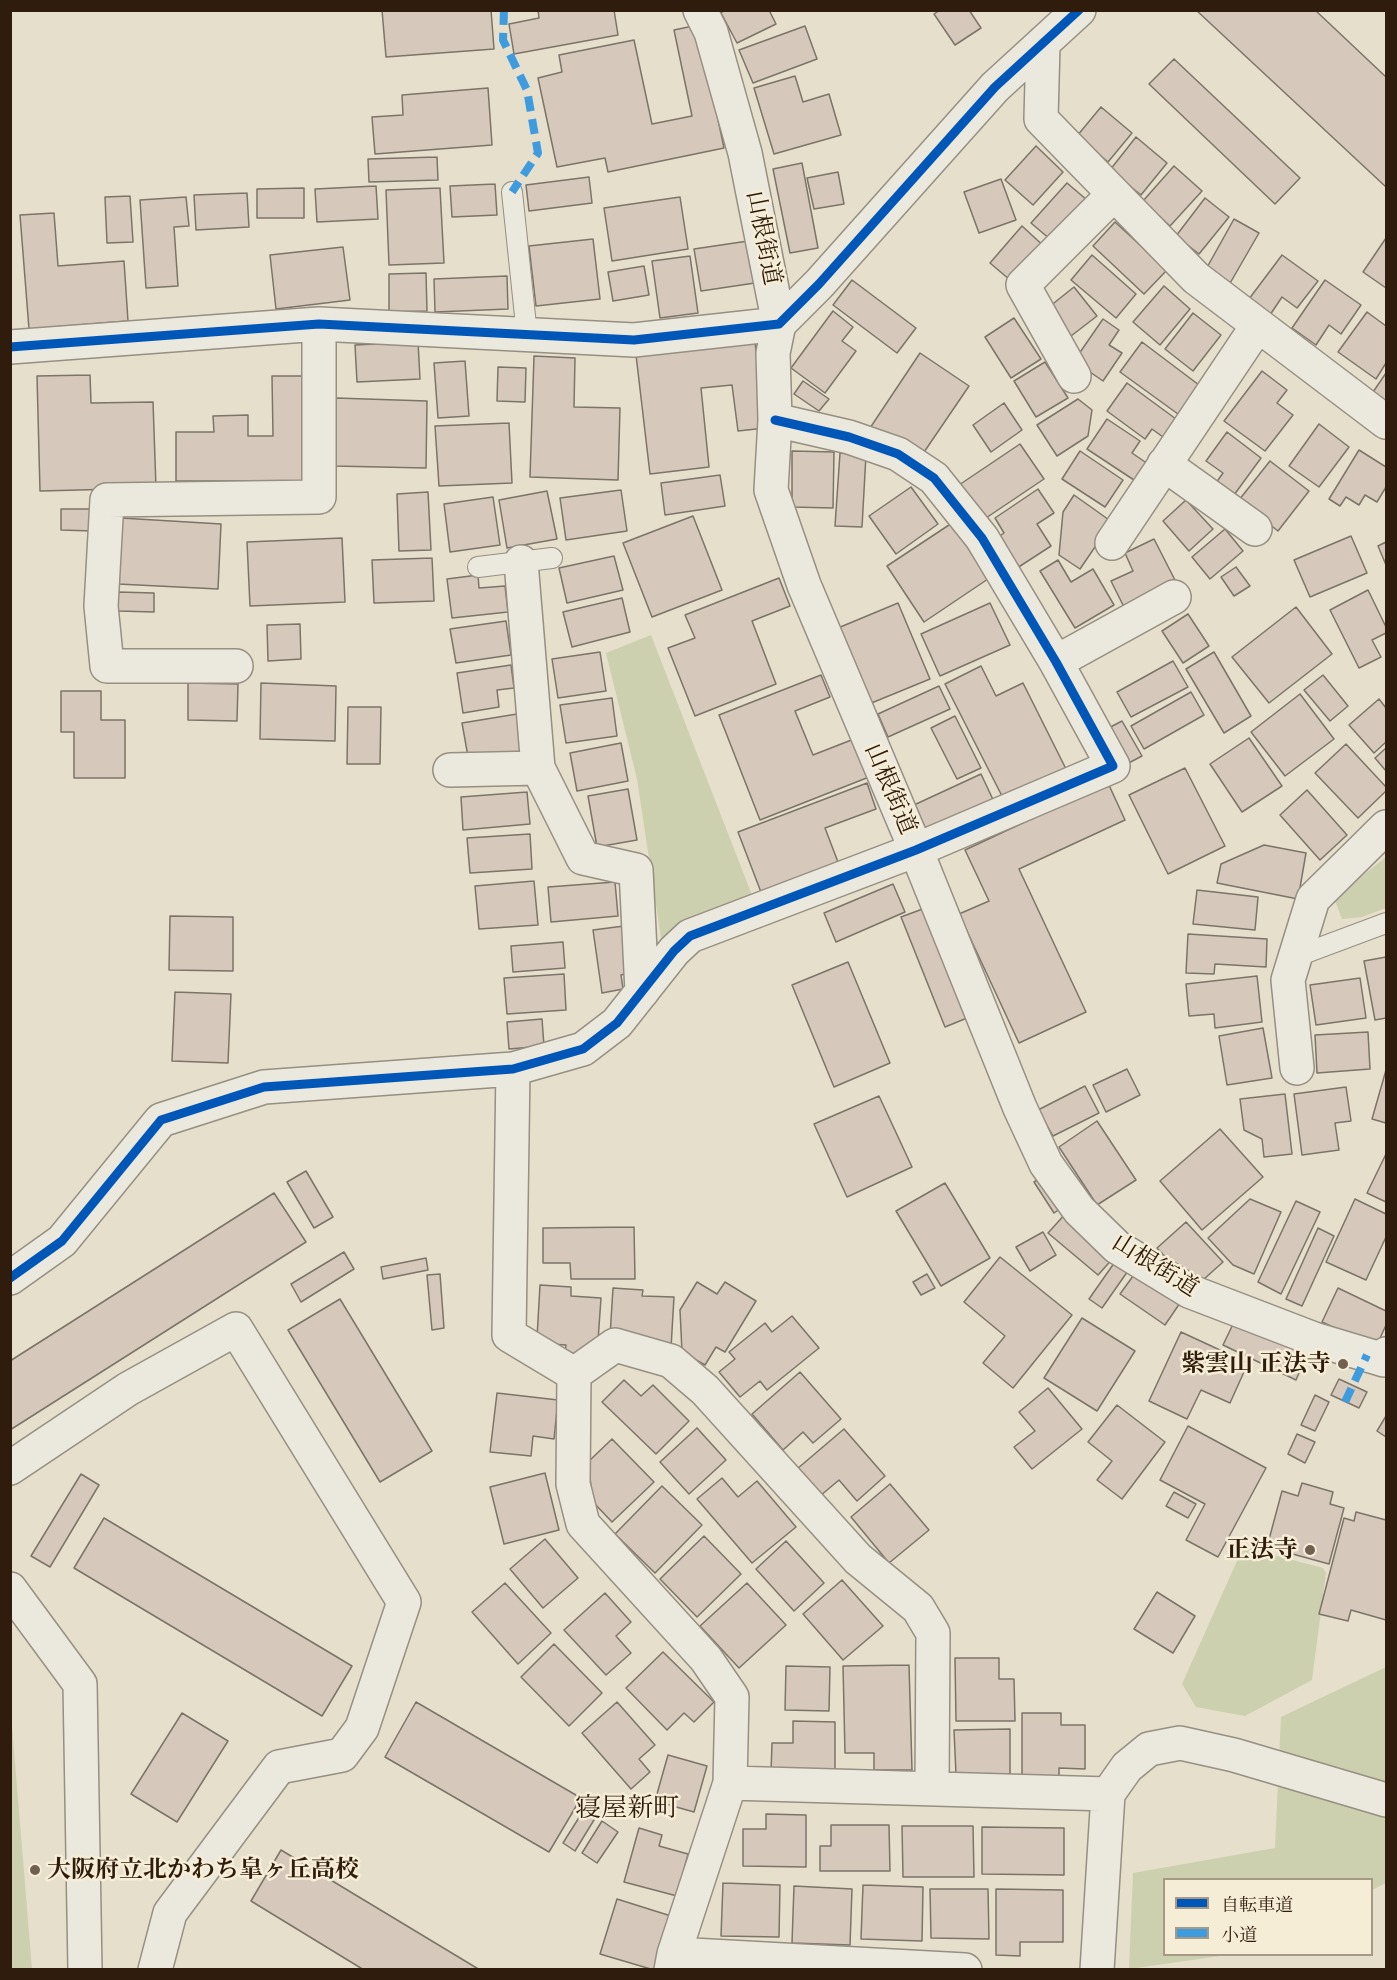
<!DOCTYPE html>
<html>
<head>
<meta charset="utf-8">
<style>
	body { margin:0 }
	#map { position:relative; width:1397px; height:1980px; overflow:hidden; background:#e6dfcc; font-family:"EB Garamond","Noto Serif JP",serif }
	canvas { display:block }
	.frame { position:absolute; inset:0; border:12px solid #2f1c0c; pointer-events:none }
	.legend { position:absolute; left:1163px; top:1878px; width:210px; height:78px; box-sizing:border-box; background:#f6edd7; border:2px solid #a69986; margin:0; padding:8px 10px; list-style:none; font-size:18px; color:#2f1c0c }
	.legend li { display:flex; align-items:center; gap:12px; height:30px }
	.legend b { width:30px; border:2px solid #a69986 }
</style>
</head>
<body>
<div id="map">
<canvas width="1397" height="1980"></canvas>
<div class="frame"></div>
<ul class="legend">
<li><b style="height:8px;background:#0057b8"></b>自転車道</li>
<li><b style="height:8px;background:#3d9bde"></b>小道</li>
</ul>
</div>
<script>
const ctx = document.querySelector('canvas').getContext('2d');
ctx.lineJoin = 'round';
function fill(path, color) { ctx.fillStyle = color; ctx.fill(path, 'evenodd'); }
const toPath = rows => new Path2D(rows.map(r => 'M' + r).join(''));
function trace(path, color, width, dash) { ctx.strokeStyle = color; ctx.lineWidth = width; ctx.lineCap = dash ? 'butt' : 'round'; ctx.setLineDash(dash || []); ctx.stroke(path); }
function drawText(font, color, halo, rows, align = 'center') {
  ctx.font = font + ' "EB Garamond","Noto Serif JP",serif'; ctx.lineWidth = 5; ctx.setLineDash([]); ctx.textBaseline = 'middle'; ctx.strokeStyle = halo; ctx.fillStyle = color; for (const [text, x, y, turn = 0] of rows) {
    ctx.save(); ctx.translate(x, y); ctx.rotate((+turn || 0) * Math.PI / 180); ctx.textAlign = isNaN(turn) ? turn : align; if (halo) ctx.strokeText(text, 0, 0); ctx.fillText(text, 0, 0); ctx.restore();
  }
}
const green = toPath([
	[651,635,755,903,663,951,637,779,606,653],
	[1386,857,1386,908,1362,917,1342,919,1334,898],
	[1247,1548,1323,1568,1326,1573,1312,1680,1245,1716,1196,1707,1182,1684,1241,1552],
	[1386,1667,1386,1883,1372,1890,1372,1880,1164,1880,1164,1954,1227,1955,1129,1969,1133,1873,1275,1848,1281,1717],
	[11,1714,32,1969,11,1969]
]);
const building = toPath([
	[382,10,491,10,494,49,386,57,382,10],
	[538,10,614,10,618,35,514,54,509,24,539,18,538,10],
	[725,10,769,10,776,24,737,43,721,13,725,10],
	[940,10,969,10,981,28,955,45,934,14,940,10],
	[1196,10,1315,10,1386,77,1386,187,1196,10],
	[698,25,724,148,608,172,605,158,557,167,538,78,562,72,559,55,634,40,652,124,692,116,674,30,698,25],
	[805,26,817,59,753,83,739,50,805,26],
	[1174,59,1300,178,1275,204,1149,84,1174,59],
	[795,76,803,102,829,94,841,135,774,154,754,88,795,76],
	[488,88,492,145,375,154,372,117,403,115,402,95,488,88],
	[1101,107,1132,133,1108,162,1077,136,1101,107],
	[1136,137,1167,163,1141,195,1110,170,1136,137],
	[1036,146,1063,172,1033,205,1005,180,1036,146],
	[437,157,438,180,369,182,368,159,437,157],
	[802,163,818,248,790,253,773,169,802,163],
	[1174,166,1202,191,1170,226,1143,201,1174,166],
	[838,172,844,204,814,209,807,178,838,172],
	[589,177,592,203,529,211,526,185,589,177],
	[1001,179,1016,220,979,233,964,192,1001,179],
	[1067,183,1087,200,1051,240,1031,223,1067,183],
	[495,184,497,215,452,217,450,186,495,184],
	[376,186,378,219,317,222,315,189,376,186],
	[304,188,304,218,257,218,257,189,304,188],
	[440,188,444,263,389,265,386,190,440,188],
	[247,193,249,227,196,230,194,195,247,193],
	[130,196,133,242,107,243,105,197,130,196],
	[186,197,189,226,174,227,178,286,146,288,140,200,186,197],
	[680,197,688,249,612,261,604,208,680,197],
	[1205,198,1229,217,1199,254,1176,236,1205,198],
	[54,213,58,266,124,261,128,321,29,329,20,215,54,213],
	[1234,219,1259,233,1229,285,1205,271,1234,219],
	[1115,222,1167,270,1144,294,1093,246,1115,222],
	[1022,226,1047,249,1016,285,990,263,1022,226],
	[1386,238,1386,288,1363,272,1386,238],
	[593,239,600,299,536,306,529,246,593,239],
	[748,241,755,283,701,291,694,249,748,241],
	[343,247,350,300,276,309,270,255,343,247],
	[1092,255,1136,294,1116,318,1071,280,1092,255],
	[1282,255,1318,281,1297,308,1282,297,1270,315,1249,299,1282,255],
	[690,256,698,313,660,318,652,261,690,256],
	[644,266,649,295,613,301,608,272,644,266],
	[426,273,427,311,389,312,389,274,426,273],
	[507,276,508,309,435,312,434,279,507,276],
	[852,280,916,328,897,353,833,305,852,280],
	[1325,280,1361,305,1341,334,1329,325,1316,345,1292,328,1325,280],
	[1164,286,1190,309,1160,345,1133,322,1164,286],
	[1074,287,1097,316,1071,336,1049,307,1074,287],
	[833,311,853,327,842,341,856,351,825,393,791,368,833,311],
	[1367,312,1386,326,1386,363,1376,379,1338,352,1367,312],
	[1193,313,1221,335,1193,371,1165,349,1193,313],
	[1014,318,1041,359,1011,378,985,337,1014,318],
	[1103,319,1119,330,1109,345,1122,353,1103,381,1074,361,1103,319],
	[418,342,420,379,357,382,355,345,418,342],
	[755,342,765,428,738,431,732,385,701,388,709,467,650,474,636,355,755,342],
	[1142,342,1199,385,1178,414,1120,372,1142,342],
	[920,353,969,386,918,461,870,428,920,353],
	[534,356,575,358,574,407,620,408,618,480,530,477,534,356],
	[465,361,469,416,438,418,434,363,465,361],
	[1045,362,1068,398,1036,417,1014,381,1045,362],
	[498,367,526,368,525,402,497,401,498,367],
	[1262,371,1287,390,1277,403,1293,415,1265,451,1224,421,1262,371],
	[1386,373,1386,406,1371,395,1386,373],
	[90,375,91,403,153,402,156,488,40,491,37,376,90,375],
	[272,376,307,376,308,481,176,481,176,432,214,432,213,416,248,415,248,436,273,436,272,376],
	[803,381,829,399,819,411,794,394,803,381],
	[1127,383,1176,419,1163,437,1152,429,1145,439,1107,411,1127,383],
	[336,398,427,401,426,468,334,466,336,398],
	[1078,399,1092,410,1088,436,1057,456,1037,425,1078,399],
	[1004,403,1022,430,991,452,973,425,1004,403],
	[1107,419,1140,441,1132,453,1148,464,1137,482,1087,449,1107,419],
	[509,423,512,483,439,486,435,426,509,423],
	[1319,424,1349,447,1319,487,1289,466,1319,424],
	[1227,432,1261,458,1234,495,1216,483,1223,473,1206,461,1227,432],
	[1020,444,1044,479,977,524,953,489,1020,444],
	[1359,450,1386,467,1386,487,1377,502,1365,495,1359,505,1346,497,1340,506,1329,499,1359,450],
	[792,451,834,452,833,508,792,507,792,451],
	[1080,451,1123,480,1105,507,1062,479,1080,451],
	[840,453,866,455,862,527,835,526,840,453],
	[1270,461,1309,491,1278,531,1239,500,1270,461],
	[720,475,725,506,665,515,661,483,720,475],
	[911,487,938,524,896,554,869,516,911,487],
	[1038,489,1054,513,1037,524,1051,546,1011,572,991,542,1004,533,995,518,1038,489],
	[621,490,627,531,566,540,560,498,621,490],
	[547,491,557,539,507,548,499,500,547,491],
	[428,492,431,550,399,551,397,494,428,492],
	[1074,495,1112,522,1080,569,1059,555,1063,512,1074,495],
	[493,497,500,545,450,552,444,504,493,497],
	[1186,500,1213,529,1189,551,1163,521,1186,500],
	[61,509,94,509,93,531,61,530,61,509],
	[693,516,722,590,652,617,623,543,693,516],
	[121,518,221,524,218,589,118,584,121,518],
	[952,523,988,579,924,622,887,566,952,523],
	[1225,529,1243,551,1210,579,1192,557,1225,529],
	[1351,536,1367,573,1310,597,1294,560,1351,536],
	[342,538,345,602,250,606,247,542,342,538],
	[1154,539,1176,582,1124,607,1111,581,1133,571,1125,553,1154,539],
	[1386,542,1386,565,1378,546,1386,542],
	[614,556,623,590,567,603,559,568,614,556],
	[432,558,434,601,374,603,372,560,432,558],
	[1058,560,1071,582,1093,569,1114,605,1075,628,1040,571,1058,560],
	[1236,567,1250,586,1234,596,1221,577,1236,567],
	[478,575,479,588,505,586,508,612,452,618,447,579,478,575],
	[779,578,790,606,752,621,776,684,695,716,668,648,695,638,685,615,779,578],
	[1368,590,1386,627,1386,633,1372,640,1381,657,1359,668,1330,610,1368,590],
	[118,592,154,593,154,612,118,611,118,592],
	[622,598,630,632,572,647,563,612,622,598],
	[898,603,930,679,869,704,838,628,898,603],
	[990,603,1010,645,940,676,921,634,990,603],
	[1296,607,1332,654,1269,703,1232,657,1296,607],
	[1188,614,1209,646,1183,663,1162,631,1188,614],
	[506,621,511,655,456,663,450,629,506,621],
	[300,624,301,659,268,661,267,625,300,624],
	[600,652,606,691,558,698,552,659,600,652],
	[1214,652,1251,716,1224,733,1186,669,1214,652],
	[1173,661,1188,687,1131,717,1117,692,1173,661],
	[511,665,514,688,497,690,499,707,463,713,457,673,511,665],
	[981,666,996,696,1023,683,1067,771,1005,802,945,684,981,666],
	[821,675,830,697,795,711,813,755,854,739,869,777,760,820,719,715,821,675],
	[1323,675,1348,706,1330,721,1304,690,1323,675],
	[188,683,238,684,237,721,188,720,188,683],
	[261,683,336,686,335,741,260,739,261,683],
	[939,686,950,709,888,737,878,714,939,686],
	[61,691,101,691,101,720,125,720,125,778,74,778,74,732,61,732,61,691],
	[1191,692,1204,715,1144,749,1131,726,1191,692],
	[1300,694,1334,739,1285,776,1251,732,1300,694],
	[612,698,617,736,566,743,560,705,612,698],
	[1379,699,1386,708,1386,742,1374,753,1349,725,1379,699],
	[348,707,381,707,380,764,347,764,348,707],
	[517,714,524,754,469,762,462,723,517,714],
	[955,716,981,768,957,779,931,728,955,716],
	[1122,721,1142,756,1121,767,1101,732,1122,721],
	[1249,738,1282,786,1242,812,1210,764,1249,738],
	[621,743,628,781,577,791,570,753,621,743],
	[1346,744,1386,787,1386,791,1358,818,1315,773,1346,744],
	[1386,748,1386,771,1375,758,1386,748],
	[1185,768,1225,846,1168,874,1129,795,1185,768],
	[981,774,996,806,930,837,914,805,981,774],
	[867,783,876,809,825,828,841,870,764,900,738,832,867,783],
	[1108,783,1125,820,1019,869,1086,1012,1019,1043,959,914,989,901,965,850,1108,783],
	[628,789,637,840,597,847,588,796,628,789],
	[1307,790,1347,835,1320,860,1280,815,1307,790],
	[527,792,530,824,463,830,461,797,527,792],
	[530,834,532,869,470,873,467,838,530,834],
	[1264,845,1306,853,1298,899,1217,883,1221,864,1264,845],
	[534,881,538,925,479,929,475,886,534,881],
	[615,882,618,916,551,922,548,887,615,882],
	[893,884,905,912,836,942,824,913,893,884],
	[1197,890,1258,897,1255,930,1193,924,1197,890],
	[928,907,972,1016,945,1027,901,917,928,907],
	[170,916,233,917,233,971,169,970,170,916],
	[624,926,630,973,621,975,623,989,602,993,593,930,624,926],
	[1188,934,1267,939,1266,967,1215,964,1214,974,1186,973,1188,934],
	[563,942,565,968,513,972,511,946,563,942],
	[1386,957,1386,1018,1375,1020,1364,961,1386,957],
	[848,962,890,1063,834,1087,792,985,848,962],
	[564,974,566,1010,507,1014,504,978,564,974],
	[1257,976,1262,1022,1215,1028,1214,1014,1189,1016,1186,984,1257,976],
	[1360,978,1366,1018,1316,1025,1310,985,1360,978],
	[175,992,231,994,228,1063,172,1061,175,992],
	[542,1019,544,1046,509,1049,507,1022,542,1019],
	[1263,1028,1272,1078,1227,1085,1219,1036,1263,1028],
	[1368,1032,1370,1069,1317,1073,1315,1035,1368,1032],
	[1127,1069,1140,1095,1106,1112,1093,1085,1127,1069],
	[1386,1070,1386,1123,1372,1119,1386,1070],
	[1085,1086,1099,1113,1053,1136,1038,1110,1085,1086],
	[1346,1087,1351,1121,1335,1123,1339,1150,1302,1155,1294,1094,1346,1087],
	[1285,1094,1292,1154,1264,1157,1262,1139,1244,1130,1240,1099,1285,1094],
	[879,1096,912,1167,847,1197,814,1124,879,1096],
	[1097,1121,1136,1180,1097,1205,1059,1147,1097,1121],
	[1220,1129,1263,1177,1202,1230,1160,1181,1220,1129],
	[1386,1154,1386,1202,1367,1193,1386,1154],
	[306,1171,333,1217,314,1228,287,1182,306,1171],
	[1048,1173,1067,1204,1054,1213,1034,1182,1048,1173],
	[945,1183,990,1258,941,1286,896,1211,945,1183],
	[274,1193,306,1242,10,1430,10,1361,274,1193],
	[1250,1199,1281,1212,1254,1274,1233,1265,1208,1238,1250,1199],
	[1355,1199,1386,1214,1386,1237,1366,1280,1326,1262,1355,1199],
	[1296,1201,1320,1212,1281,1294,1258,1282,1296,1201],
	[1067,1212,1116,1255,1098,1275,1048,1233,1067,1212],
	[1186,1222,1223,1262,1194,1288,1157,1248,1186,1222],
	[634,1227,635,1279,571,1279,570,1263,543,1263,543,1228,634,1227],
	[1318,1228,1334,1236,1302,1306,1286,1299,1318,1228],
	[1043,1232,1056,1255,1030,1271,1016,1247,1043,1232],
	[344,1252,354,1269,301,1302,291,1284,344,1252],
	[1000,1257,1072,1315,1013,1388,983,1363,1005,1336,964,1302,1000,1257],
	[426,1258,428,1270,383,1279,381,1267,426,1258],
	[1117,1259,1130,1268,1102,1308,1089,1299,1117,1259],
	[1136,1272,1180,1303,1165,1325,1120,1294,1136,1272],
	[440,1274,444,1328,432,1330,427,1275,440,1274],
	[927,1274,935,1288,921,1295,913,1282,927,1274],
	[697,1282,717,1294,725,1282,756,1301,725,1352,716,1347,705,1365,682,1352,680,1310,697,1282],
	[540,1285,571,1287,571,1296,601,1298,597,1355,565,1353,566,1345,549,1344,549,1339,537,1338,540,1285],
	[613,1288,643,1290,642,1296,674,1297,671,1348,610,1336,613,1288],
	[1338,1288,1386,1311,1386,1325,1376,1347,1322,1322,1338,1288],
	[340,1299,432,1451,380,1482,288,1330,340,1299],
	[792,1316,819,1348,767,1390,760,1381,740,1397,719,1372,735,1359,729,1352,765,1323,772,1332,792,1316],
	[1082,1318,1135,1351,1097,1411,1044,1378,1082,1318],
	[1235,1320,1307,1354,1296,1380,1223,1345,1235,1320],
	[1181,1332,1248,1363,1230,1403,1201,1390,1187,1419,1149,1401,1181,1332],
	[800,1372,841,1419,813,1443,803,1432,783,1450,752,1414,800,1372],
	[1339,1379,1367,1392,1359,1408,1331,1395,1339,1379],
	[624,1380,641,1396,653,1385,689,1421,656,1454,602,1402,624,1380],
	[1048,1388,1082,1429,1032,1469,1014,1447,1035,1431,1019,1412,1048,1388],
	[497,1393,558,1400,554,1439,533,1436,531,1456,490,1452,497,1393],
	[1315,1395,1329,1402,1315,1431,1301,1425,1315,1395],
	[1117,1405,1165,1442,1122,1499,1097,1480,1112,1461,1088,1442,1117,1405],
	[1386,1416,1386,1437,1377,1431,1386,1416],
	[1188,1426,1266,1468,1218,1557,1186,1540,1205,1504,1160,1480,1188,1426],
	[697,1428,726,1460,689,1494,660,1462,697,1428],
	[844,1429,885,1476,857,1501,839,1480,820,1496,797,1469,844,1429],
	[1297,1434,1315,1442,1305,1463,1288,1454,1297,1434],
	[612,1439,654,1482,612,1522,593,1502,588,1462,612,1439],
	[545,1473,559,1530,504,1544,490,1487,545,1473],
	[81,1474,99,1485,50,1567,31,1556,81,1474],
	[722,1478,738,1497,757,1481,796,1527,752,1563,697,1499,722,1478],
	[1302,1483,1333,1492,1330,1504,1344,1508,1329,1564,1267,1547,1282,1491,1298,1496,1302,1483],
	[890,1484,929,1530,889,1563,851,1517,890,1484],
	[662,1486,702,1525,655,1573,615,1534,662,1486],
	[1174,1492,1196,1504,1188,1518,1166,1506,1174,1492],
	[1356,1512,1386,1520,1386,1620,1351,1610,1348,1621,1319,1614,1344,1518,1354,1521,1356,1512],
	[104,1518,352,1666,322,1716,74,1568,104,1518],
	[704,1536,741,1574,697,1617,660,1579,704,1536],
	[545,1539,578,1578,543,1608,510,1569,545,1539],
	[786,1541,824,1583,794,1611,756,1569,786,1541],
	[842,1580,883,1626,843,1660,803,1614,842,1580],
	[505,1583,551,1633,518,1664,472,1612,505,1583],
	[747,1583,786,1625,739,1668,700,1626,747,1583],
	[1157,1592,1195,1616,1173,1653,1134,1629,1157,1592],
	[605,1593,631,1622,616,1636,631,1653,606,1675,564,1630,605,1593],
	[554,1644,602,1693,569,1726,521,1677,554,1644],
	[663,1652,714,1702,694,1722,684,1713,667,1730,626,1688,663,1652],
	[955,1658,999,1658,999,1679,1014,1679,1015,1721,956,1721,955,1658],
	[909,1665,912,1770,874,1770,874,1753,845,1753,843,1666,909,1665],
	[786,1666,830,1667,829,1711,785,1710,786,1666],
	[416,1702,581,1798,549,1852,385,1757,416,1702],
	[617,1702,655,1745,639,1759,650,1772,631,1789,582,1733,617,1702],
	[182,1713,228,1741,177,1822,131,1794,182,1713],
	[1022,1713,1061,1713,1061,1725,1085,1725,1085,1769,1059,1768,1059,1777,1022,1776,1022,1713],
	[793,1721,835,1722,835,1773,771,1772,772,1743,793,1743,793,1721],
	[1010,1729,1010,1774,956,1775,954,1730,1010,1729],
	[668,1755,707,1766,694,1812,655,1801,668,1755],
	[585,1808,597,1815,575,1851,563,1843,585,1808],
	[766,1814,806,1815,806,1867,743,1866,743,1829,766,1829,766,1814],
	[602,1821,618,1832,597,1863,582,1853,602,1821],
	[831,1825,889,1825,890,1871,820,1871,820,1846,831,1846,831,1825],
	[902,1826,973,1826,974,1877,903,1877,902,1826],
	[982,1827,1064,1828,1064,1875,982,1874,982,1827],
	[639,1828,662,1835,659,1846,688,1854,677,1896,624,1882,639,1828],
	[281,1850,480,1970,364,1970,251,1901,281,1850],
	[723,1883,780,1885,779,1937,721,1936,723,1883],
	[863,1885,923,1887,922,1941,861,1939,863,1885],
	[794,1886,852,1889,850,1945,792,1943,794,1886],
	[930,1889,988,1889,989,1939,931,1938,930,1889],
	[996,1889,1063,1890,1063,1942,1020,1942,1020,1956,996,1955,996,1889],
	[617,1899,671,1916,654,1970,600,1954,617,1899]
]);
const service = toPath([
	[512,192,527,335],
	[478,567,552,558],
	[1295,957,1386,923]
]);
const minor = toPath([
	[700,10,711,32,745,153,779,324,773,353,775,420,771,490,804,585,916,850,1020,1108,1046,1164,1079,1210,1117,1247,1189,1291,1314,1339,1384,1360,1386,1354],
	[1043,44,1041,119,1196,278,1386,422],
	[10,347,319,324,634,340,779,324,819,284,995,87,1079,10],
	[1074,376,1023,285,1114,194],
	[1164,464,1255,529],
	[1112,543,1258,325],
	[521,562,538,768,583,858,636,870,642,992],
	[1056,662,1174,597],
	[236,666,107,666,101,606,107,500,319,497,319,324],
	[450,770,538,768],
	[1297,1068,1288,980,1313,899,1386,827],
	[513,1069,509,1335,574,1374],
	[10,1278,62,1241,161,1120,264,1087,513,1069,583,1049,617,1023,674,951,690,936,916,850,1113,766,1056,662,982,538,934,478,898,454,849,437,775,420],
	[10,1468,128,1389,236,1329,404,1602,362,1728,342,1755,279,1767,170,1913,155,1970],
	[10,1589,80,1684,85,1970],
	[730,1783,732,1697,706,1659,583,1524,573,1484,574,1374,615,1345,671,1361,705,1390,858,1559,918,1608,933,1633,932,1787],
	[1108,1794,1127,1767,1149,1749,1180,1743,1234,1755,1386,1800],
	[674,1954,965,1970],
	[671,1970,674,1954,730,1783,1108,1794,1097,1970]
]);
const quiet = toPath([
	[504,10,503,40,527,90,538,153,512,192],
	[1345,1402,1367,1355]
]);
const cycleway = toPath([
	[10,347,319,324,634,340,779,324,819,284,995,87,1079,10],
	[10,1278,62,1241,161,1120,264,1087,513,1069,583,1049,617,1023,674,951,690,936,916,850,1113,766,1056,662,982,538,934,478,898,454,849,437,775,420]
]);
const markers = [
	[1343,1364,6,"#6f604f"],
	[1310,1550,6,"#6f604f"],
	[35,1870,6,"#6f604f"]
];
const streetNames = [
	["山根街道",763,238,79],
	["山根街道",890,789,67],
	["山根街道",1155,1266,32]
];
const poiNames = [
	["紫雲山 正法寺",1331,1364],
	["正法寺",1298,1550],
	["大阪府立北かわち皐ヶ丘高校",47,1870,"left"]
];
const neighbourhoodNames = [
	["寝屋新町",627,1809]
];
fill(green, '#ccd0ae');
fill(building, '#d7c8bc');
trace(building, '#7b7468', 1.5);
trace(service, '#968f82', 22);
trace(minor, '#968f82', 36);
trace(service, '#ebe8de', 20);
trace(minor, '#ebe8de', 33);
trace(quiet, '#3d9bde', 8, [15, 8]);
trace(cycleway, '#0057b8', 9);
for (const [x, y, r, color] of markers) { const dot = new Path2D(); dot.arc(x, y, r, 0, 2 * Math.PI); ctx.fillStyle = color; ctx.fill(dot); trace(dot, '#f6edd7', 2); }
drawText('24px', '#2f1c0c', '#f6edd7', streetNames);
drawText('bold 24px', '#2f1c0c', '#f6edd7', poiNames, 'right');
drawText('26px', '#2f1c0c', '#f6edd7', neighbourhoodNames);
</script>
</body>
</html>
